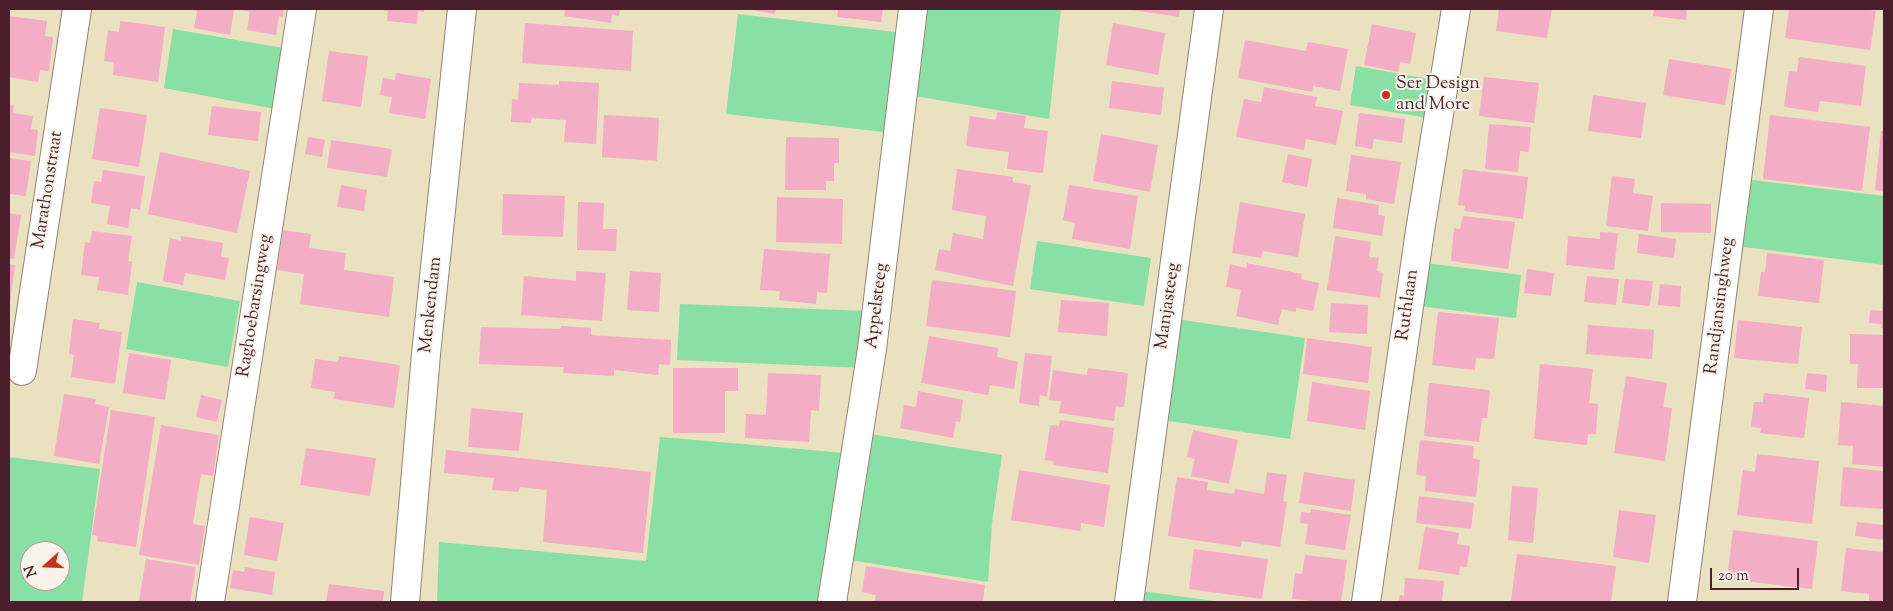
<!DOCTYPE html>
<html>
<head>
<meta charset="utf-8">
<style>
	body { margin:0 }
	#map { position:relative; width:1893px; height:611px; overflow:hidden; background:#e9e1bf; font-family:"Sorts Mill Goudy",serif }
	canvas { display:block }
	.frame { position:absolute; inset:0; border:10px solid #4a1f2b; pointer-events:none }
	.north { position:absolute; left:20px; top:541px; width:50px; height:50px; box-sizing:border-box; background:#f7f3e8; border:1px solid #b29e9c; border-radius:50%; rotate:250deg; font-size:14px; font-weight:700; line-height:20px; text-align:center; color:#4a1f2b }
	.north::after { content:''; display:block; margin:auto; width:18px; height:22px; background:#c8321e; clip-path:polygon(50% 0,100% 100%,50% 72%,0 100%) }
	.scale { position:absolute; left:1710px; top:568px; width:89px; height:22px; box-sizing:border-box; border:2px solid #4a1f2b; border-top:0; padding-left:6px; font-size:15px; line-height:18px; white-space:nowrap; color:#4a1f2b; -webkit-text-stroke:4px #f7f3e8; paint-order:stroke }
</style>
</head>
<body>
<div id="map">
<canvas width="1893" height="611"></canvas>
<div class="frame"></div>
<div class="north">N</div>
<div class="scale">20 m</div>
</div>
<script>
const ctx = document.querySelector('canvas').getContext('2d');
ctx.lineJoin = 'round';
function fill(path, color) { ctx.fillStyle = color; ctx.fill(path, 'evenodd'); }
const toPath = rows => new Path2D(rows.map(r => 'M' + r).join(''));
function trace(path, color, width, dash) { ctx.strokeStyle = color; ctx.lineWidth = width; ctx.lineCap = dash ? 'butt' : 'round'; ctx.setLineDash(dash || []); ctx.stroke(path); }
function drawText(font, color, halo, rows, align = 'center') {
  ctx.font = font + ' "Sorts Mill Goudy",serif'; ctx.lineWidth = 4; ctx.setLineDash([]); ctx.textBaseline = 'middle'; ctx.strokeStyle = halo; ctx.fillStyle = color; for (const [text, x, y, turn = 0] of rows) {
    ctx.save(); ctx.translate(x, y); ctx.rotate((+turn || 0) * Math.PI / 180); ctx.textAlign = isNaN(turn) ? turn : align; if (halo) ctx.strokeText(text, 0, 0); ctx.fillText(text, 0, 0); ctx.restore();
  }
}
const green = toPath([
	[924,9,1061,9,1049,119,915,96],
	[738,14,904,33,893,133,726,114],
	[173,29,283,48,275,109,164,88],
	[1356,66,1435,80,1428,118,1350,105],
	[1744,179,1884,196,1884,265,1737,246],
	[1037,241,1151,258,1144,306,1030,289],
	[1425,263,1521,275,1516,318,1419,306],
	[137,282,240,301,228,367,126,349],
	[680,304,869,311,863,368,677,360],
	[1176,319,1305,338,1290,439,1162,420],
	[870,434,1002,455,992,523,988,582,850,560],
	[660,437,846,453,823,602,437,602,439,542,646,561],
	[9,457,100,469,82,602,9,602],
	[30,551,60,551,60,581,30,581],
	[1141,591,1222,602,1139,602]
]);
const building = toPath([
	[192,9,234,9,230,35,194,28,197,11],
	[238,9,284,9,283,17,279,16,276,35,247,30,250,12],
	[378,9,424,9,424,12,418,11,417,24,387,21,388,11],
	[565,9,620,9,619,16,612,15,611,23,564,16],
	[746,9,776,9,775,14],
	[838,9,883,9,881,22,837,17],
	[1126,9,1180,9,1179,17],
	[1499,9,1552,9,1547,38,1496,31],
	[1654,9,1687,9,1686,20,1653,16],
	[1789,9,1861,9,1876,11,1870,50,1785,38],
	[9,16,47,21,45,36,53,37,49,71,40,70,38,82,9,77],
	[120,21,165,27,158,82,113,75,114,62,104,61,108,30,119,32],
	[525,23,633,31,631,71,522,63],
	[1113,23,1165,33,1158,75,1106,65],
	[1372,24,1416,33,1410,64,1400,62,1398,72,1364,65],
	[1245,40,1306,51,1308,42,1348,49,1340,91,1313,86,1312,92,1238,78],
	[329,51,368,56,361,107,322,101],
	[1799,57,1866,66,1861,106,1820,101,1818,112,1784,107,1789,71,1797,72],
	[1669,59,1731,69,1725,105,1663,95],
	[396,73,431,79,425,119,389,113,392,97,380,95,383,78,395,80],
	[1484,77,1539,83,1534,123,1479,116],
	[559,81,599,83,596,144,564,142,566,120,532,118,531,123,511,122,512,99,518,100,519,83,559,85],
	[1112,81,1164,88,1161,115,1109,108],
	[1264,87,1317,97,1315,106,1343,111,1336,145,1306,139,1304,150,1236,137,1244,99,1261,102],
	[1593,95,1646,103,1641,138,1588,131],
	[9,105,14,106,13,113,33,116,31,129,38,130,35,156,9,152],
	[212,106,261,112,258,141,208,135],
	[100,108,147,115,139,167,92,159],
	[997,112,1026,116,1024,128,1048,131,1043,173,1007,169,1009,152,966,146,970,116,996,120],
	[1359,113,1405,119,1402,143,1374,139,1372,149,1355,146],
	[604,115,659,118,657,161,602,157],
	[1770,115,1870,127,1862,191,1763,179],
	[1489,124,1531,127,1529,152,1520,151,1518,172,1485,169],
	[1881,131,1884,131,1884,191,1875,190],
	[1101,134,1158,145,1150,192,1093,181],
	[308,137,325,140,322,157,305,154],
	[786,137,839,138,839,163,834,163,834,181,826,181,826,190,785,190],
	[331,140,392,149,387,177,327,168],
	[160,152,250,171,237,233,148,214],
	[1288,154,1312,159,1307,187,1282,182],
	[1351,155,1401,162,1394,204,1366,199,1366,194,1346,191],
	[9,158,31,161,26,196,9,194],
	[957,169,1013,177,1013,182,1031,185,1013,286,935,270,939,249,950,251,953,233,983,239,986,216,952,210],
	[1463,169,1528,177,1523,219,1464,211,1465,206,1458,205],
	[103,170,145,176,140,210,131,208,128,228,107,224,110,206,91,203,94,181,101,182],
	[1612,176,1635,179,1633,193,1653,196,1648,231,1606,226],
	[341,185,367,190,364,211,337,207],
	[1069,185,1138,196,1130,249,1072,239,1075,223,1063,220],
	[503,194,565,196,563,237,502,235],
	[777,197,843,199,842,244,776,242],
	[1337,198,1379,205,1378,215,1385,216,1382,236,1333,228],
	[578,202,604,203,603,229,617,229,616,251,577,250],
	[1240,202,1305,214,1298,257,1263,251,1261,258,1232,253],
	[1661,203,1711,204,1711,233,1661,232],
	[9,213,21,215,14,259,9,258],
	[1463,216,1515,222,1508,269,1451,261,1454,228,1460,229],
	[283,230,311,234,309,248,346,253,344,270,394,277,389,317,300,304,304,274,277,270],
	[92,231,132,236,128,261,132,262,128,295,97,290,99,277,81,275,85,242,90,243],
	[1600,232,1618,233,1614,270,1566,265,1568,236,1600,239],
	[1639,234,1676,239,1674,258,1637,253],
	[181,236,223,243,221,257,229,258,225,280,185,273,183,285,163,281,170,238,181,241],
	[1335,236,1371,242,1369,257,1379,258,1377,271,1383,273,1380,298,1327,290],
	[764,249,830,254,827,293,817,292,816,304,779,300,780,291,760,290],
	[1767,253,1824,260,1819,303,1758,296,1761,272,1765,272],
	[1247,263,1302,274,1301,279,1319,283,1313,311,1296,308,1296,312,1282,309,1278,325,1236,316,1241,290,1226,287,1230,264,1246,268],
	[9,264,15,265,10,303,9,303],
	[1527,269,1554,273,1551,296,1524,293],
	[576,271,606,273,602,321,521,315,524,276,576,281],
	[630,271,661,273,659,312,627,310],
	[1587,276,1619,279,1616,305,1584,302],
	[1625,279,1653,281,1650,306,1622,303],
	[932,280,1016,291,1010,337,926,326],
	[1660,284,1681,286,1680,307,1658,305],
	[1061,300,1109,303,1107,336,1058,332],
	[1883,300,1884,300,1884,328,1881,328,1881,324,1869,323,1870,310,1882,311],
	[1331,303,1368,305,1367,334,1329,332],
	[1438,312,1499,318,1494,359,1476,358,1475,370,1432,365],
	[73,319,100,323,99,329,122,332,115,384,71,377,74,355,69,354],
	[1738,320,1802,327,1798,364,1734,358],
	[1588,325,1654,330,1652,359,1586,354],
	[561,326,591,328,591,335,671,340,670,365,659,364,658,375,614,370,614,376,563,373,564,367,479,364,481,327,560,329],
	[1850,334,1884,335,1884,388,1857,388,1858,364,1850,364],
	[929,336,998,348,997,357,1018,362,1014,389,990,385,988,395,921,383],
	[1307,338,1372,347,1368,383,1303,374],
	[129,353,171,360,165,400,123,393],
	[1025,353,1052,356,1047,397,1040,395,1039,406,1019,403],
	[339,356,400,365,394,408,334,399,335,392,311,388,315,359,338,362],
	[1540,364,1593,369,1589,403,1598,404,1596,434,1588,434,1587,445,1534,439],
	[673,368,738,368,738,391,725,391,725,433,673,433],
	[1088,368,1128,373,1124,407,1116,406,1114,421,1059,413,1061,401,1049,400,1053,370,1087,375],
	[768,373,821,375,819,411,811,410,809,442,745,438,746,414,766,415],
	[1807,373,1827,375,1826,392,1805,389],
	[1626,376,1667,383,1663,407,1672,408,1665,461,1614,453],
	[1312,382,1370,391,1365,430,1307,421],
	[1429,383,1490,390,1487,418,1482,418,1479,442,1424,436],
	[918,391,963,400,960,422,956,421,953,438,900,428,904,405,916,407],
	[1764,393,1809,398,1804,438,1760,433,1761,428,1751,427,1754,402,1763,402],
	[64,394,96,399,95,404,109,407,99,464,54,456],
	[201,395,222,400,217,422,196,417],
	[1841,402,1884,406,1884,467,1852,464,1853,446,1838,445],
	[471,408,523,413,519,451,468,447],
	[111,410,155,417,136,547,97,541,98,536,92,535],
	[1060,420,1114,428,1108,473,1053,465,1054,461,1045,460,1050,425,1059,426],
	[161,425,219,435,213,476,201,474,193,524,205,526,199,565,139,555],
	[1193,430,1238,440,1229,484,1191,476,1195,459,1187,457],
	[1420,440,1474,446,1473,458,1480,460,1476,497,1425,491,1426,476,1416,475],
	[306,448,376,458,370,496,300,485],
	[446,450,651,472,643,553,543,542,547,490,520,487,519,492,492,490,494,478,444,473],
	[1757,454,1819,461,1812,524,1737,515,1743,470,1755,472],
	[1843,467,1884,471,1884,509,1840,506],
	[1019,470,1110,485,1104,527,1081,523,1080,531,1011,520],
	[1267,472,1287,475,1283,501,1287,502,1280,547,1242,541,1241,547,1168,536,1177,477,1208,482,1207,490,1234,494,1235,489,1264,494],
	[1304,472,1355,480,1351,511,1299,503],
	[1512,486,1538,488,1533,543,1508,540],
	[1419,496,1474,503,1471,529,1416,523],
	[1311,509,1351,515,1345,550,1305,544,1308,524,1300,523,1301,512,1310,513],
	[1619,510,1656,515,1649,563,1613,557],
	[250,517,284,523,277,561,244,555],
	[1857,522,1884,525,1884,540,1855,536],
	[1425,527,1459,533,1457,544,1470,546,1467,567,1460,566,1459,575,1418,569],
	[1733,530,1818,541,1812,589,1727,579],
	[1846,548,1884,552,1884,602,1869,602,1869,594,1841,591],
	[1194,549,1268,559,1262,599,1189,589],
	[1517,554,1616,566,1611,602,1511,602],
	[1305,555,1347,560,1341,602,1320,602,1292,599,1295,573,1302,574],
	[146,559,196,567,190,602,139,601],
	[866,566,985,585,983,602,875,602,876,595,862,592],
	[245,567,275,572,272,595,230,588,233,570,244,572],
	[1405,578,1444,581,1442,602,1399,602,1400,595,1404,596],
	[329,584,384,591,383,602,326,602]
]);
const minor = toPath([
	[22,371,77,9],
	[210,602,302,9],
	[405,602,426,354,462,9],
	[832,602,872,349,913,9],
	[1129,602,1209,9],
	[1366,602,1420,231,1456,9],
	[1682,602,1759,9]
]);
const markers = [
	[1386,95,5,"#c8321e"]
];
const poiNames = [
	["Ser Design",1396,85],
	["and More",1396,106]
];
const streetNames = [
	["Marathonstraat",49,190,-81],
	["Menkendam",432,305,-84],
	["Ruthlaan",1409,305,-82],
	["Raghoebarsingweg",256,306,-81],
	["Appelsteeg",878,306,-83],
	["Manjasteeg",1169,306,-82],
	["Randjansinghweg",1721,306,-83]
];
fill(green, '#89e0a4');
fill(building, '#f3adc4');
trace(minor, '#9a8075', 30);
trace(minor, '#fff', 28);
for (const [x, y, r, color] of markers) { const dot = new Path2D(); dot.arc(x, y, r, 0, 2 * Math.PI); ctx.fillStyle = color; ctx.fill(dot); trace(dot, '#f7f3e8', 2); }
drawText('18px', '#4a1f2b', '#f7f3e8', poiNames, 'left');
drawText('18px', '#4a1f2b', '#f7f3e8', streetNames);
</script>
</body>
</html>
